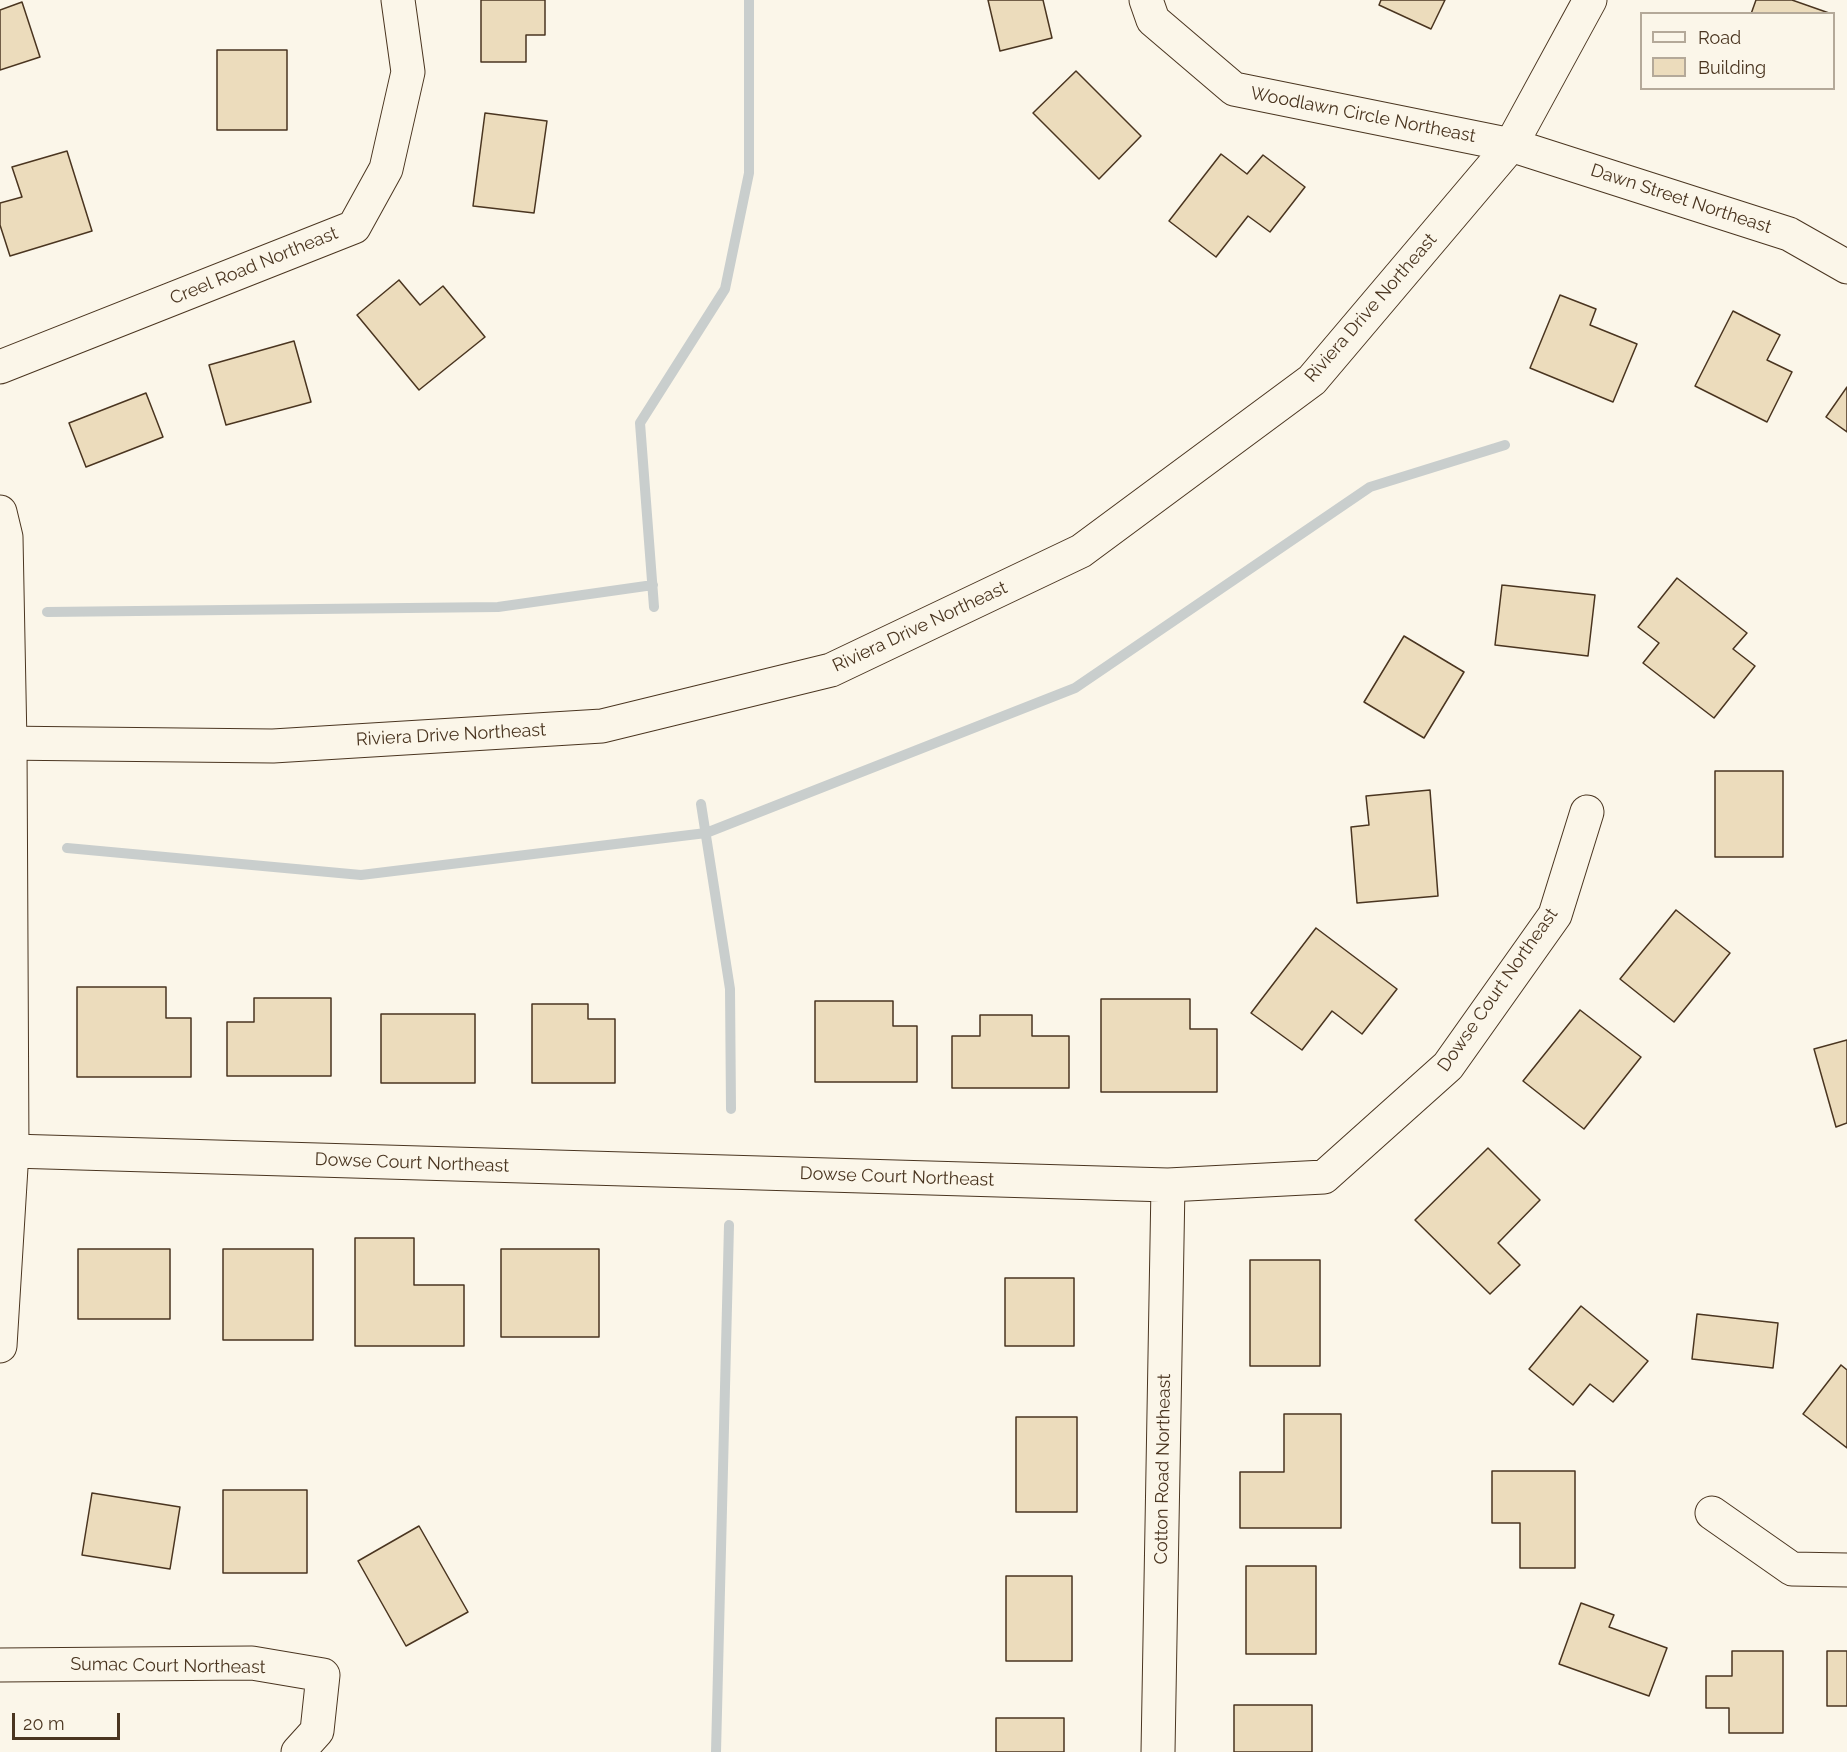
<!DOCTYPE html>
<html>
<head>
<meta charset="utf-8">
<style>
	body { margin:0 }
	#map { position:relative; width:1847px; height:1752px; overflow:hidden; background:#fbf6e9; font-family:Raleway,sans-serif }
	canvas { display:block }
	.legend { position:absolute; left:1640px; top:12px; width:195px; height:78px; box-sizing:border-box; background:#fbf6e9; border:2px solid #b4a999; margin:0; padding:8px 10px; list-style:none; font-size:18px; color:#4a3520 }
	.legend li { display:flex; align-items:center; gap:12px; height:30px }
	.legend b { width:30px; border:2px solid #b4a999 }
	.scale { position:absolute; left:12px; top:1713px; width:108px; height:27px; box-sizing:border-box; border:3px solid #4a3520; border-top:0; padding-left:8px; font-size:18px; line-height:21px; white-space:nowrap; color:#4a3520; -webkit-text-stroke:4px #fbf6e9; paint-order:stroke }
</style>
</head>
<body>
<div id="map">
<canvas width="1847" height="1752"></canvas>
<ul class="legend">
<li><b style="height:8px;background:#fbf6e9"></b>Road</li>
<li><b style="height:16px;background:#ecdcbc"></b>Building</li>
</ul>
<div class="scale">20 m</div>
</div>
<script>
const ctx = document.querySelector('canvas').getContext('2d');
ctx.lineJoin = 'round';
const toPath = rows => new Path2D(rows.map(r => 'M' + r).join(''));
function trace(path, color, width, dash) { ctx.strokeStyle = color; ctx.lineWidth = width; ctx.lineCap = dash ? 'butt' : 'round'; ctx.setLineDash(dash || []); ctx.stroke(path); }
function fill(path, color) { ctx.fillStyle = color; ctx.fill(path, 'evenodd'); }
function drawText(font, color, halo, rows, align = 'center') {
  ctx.font = font + ' Raleway,sans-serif'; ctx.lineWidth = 4.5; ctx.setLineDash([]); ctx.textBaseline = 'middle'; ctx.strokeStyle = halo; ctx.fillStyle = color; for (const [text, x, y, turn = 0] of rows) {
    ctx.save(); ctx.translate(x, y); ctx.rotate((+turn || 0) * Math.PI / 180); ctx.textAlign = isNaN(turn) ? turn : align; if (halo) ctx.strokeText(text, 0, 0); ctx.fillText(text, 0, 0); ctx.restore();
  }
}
const stream = toPath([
	[654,607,640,423,725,289,749,173,749,0],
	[47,612,498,607,653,585],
	[701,804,730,989,731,1109],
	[67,848,361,875,706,833,1075,688,1370,487,1505,445],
	[716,1752,729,1225]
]);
const building = toPath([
	[481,0,545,0,545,35,526,35,526,62,481,62,481,0],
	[988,0,1043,0,1052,38,1000,51,988,0],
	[1381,0,1445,0,1431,29,1379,5,1381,0],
	[1756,0,1792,0,1829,13,1751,14,1756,0],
	[22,2,40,57,0,70,0,10,22,2],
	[217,50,287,50,287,130,217,130,217,50],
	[1076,71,1141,136,1099,179,1033,113,1076,71],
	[485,113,547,121,534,213,473,206,485,113],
	[67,151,92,231,10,256,0,225,0,203,22,197,12,167,67,151],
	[1221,154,1247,174,1263,155,1305,187,1270,232,1248,216,1216,257,1169,221,1221,154],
	[399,280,420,305,443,286,485,337,419,390,357,315,399,280],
	[1560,295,1596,309,1590,325,1637,344,1613,402,1530,368,1560,295],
	[1733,311,1780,335,1767,360,1792,372,1767,422,1695,386,1733,311],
	[294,341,311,402,226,425,209,365,294,341],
	[1847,387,1847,432,1826,417,1847,387],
	[146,393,163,437,86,467,69,423,146,393],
	[1677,578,1747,633,1733,649,1755,666,1714,718,1643,663,1659,643,1638,627,1677,578],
	[1502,585,1595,595,1588,656,1495,645,1502,585],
	[1404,636,1464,672,1424,738,1364,702,1404,636],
	[1715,771,1783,771,1783,857,1715,857,1715,771],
	[1430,790,1438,896,1357,903,1351,827,1369,825,1366,796,1430,790],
	[1676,910,1730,953,1674,1022,1620,979,1676,910],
	[1316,928,1397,989,1362,1034,1332,1011,1302,1050,1251,1013,1316,928],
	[77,987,166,987,166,1018,191,1018,191,1077,77,1077,77,987],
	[254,998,331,998,331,1076,227,1076,227,1022,254,1022,254,998],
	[1101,999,1190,999,1190,1029,1217,1029,1217,1092,1101,1092,1101,999],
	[815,1001,893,1001,893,1026,917,1026,917,1082,815,1082,815,1001],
	[532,1004,588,1004,588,1019,615,1019,615,1083,532,1083,532,1004],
	[1580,1010,1641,1057,1584,1129,1523,1081,1580,1010],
	[381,1014,475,1014,475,1083,381,1083,381,1014],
	[980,1015,1032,1015,1032,1036,1069,1036,1069,1088,952,1088,952,1036,980,1036,980,1015],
	[1847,1040,1847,1123,1836,1127,1814,1049,1847,1040],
	[1488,1148,1540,1200,1498,1243,1520,1265,1490,1294,1415,1220,1488,1148],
	[355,1238,414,1238,414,1285,464,1285,464,1346,355,1346,355,1238],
	[78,1249,170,1249,170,1319,78,1319,78,1249],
	[223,1249,313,1249,313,1340,223,1340,223,1249],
	[501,1249,599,1249,599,1337,501,1337,501,1249],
	[1250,1260,1320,1260,1320,1366,1250,1366,1250,1260],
	[1005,1278,1074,1278,1074,1346,1005,1346,1005,1278],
	[1581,1306,1648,1361,1613,1402,1590,1384,1573,1405,1529,1369,1581,1306],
	[1697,1314,1778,1323,1773,1368,1692,1359,1697,1314],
	[1841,1365,1847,1370,1847,1448,1803,1414,1841,1365],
	[1284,1414,1341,1414,1341,1528,1240,1528,1240,1472,1284,1472,1284,1414],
	[1016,1417,1077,1417,1077,1512,1016,1512,1016,1417],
	[1492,1471,1575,1471,1575,1568,1520,1568,1520,1523,1492,1523,1492,1471],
	[223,1490,307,1490,307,1573,223,1573,223,1490],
	[92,1493,180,1507,170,1569,82,1555,92,1493],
	[419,1526,468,1612,406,1646,358,1561,419,1526],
	[1246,1566,1316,1566,1316,1654,1246,1654,1246,1566],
	[1006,1576,1072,1576,1072,1661,1006,1661,1006,1576],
	[1581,1603,1614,1615,1609,1627,1667,1648,1649,1696,1559,1664,1581,1603],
	[1732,1651,1783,1651,1783,1733,1729,1733,1729,1708,1706,1708,1706,1676,1732,1676,1732,1651],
	[1827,1651,1847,1651,1847,1706,1827,1706,1827,1651],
	[1234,1705,1312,1705,1312,1752,1234,1752,1234,1705],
	[996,1718,1064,1718,1064,1752,996,1752,996,1718]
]);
const street = toPath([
	[1146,0,1153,20,1234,89,1511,145,1789,234,1847,267],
	[0,367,354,227,386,169,408,72,398,0],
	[0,512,6,537,10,744,12,1151,0,1346],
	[12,1151,1168,1185,1324,1177,1448,1066,1555,915,1587,812],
	[1712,1513,1792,1569,1847,1570],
	[0,1665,252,1663,323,1675,317,1731,298,1752],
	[1158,1752,1168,1185]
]);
const secondary = toPath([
	[0,743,273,746,602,726,831,670,1081,551,1312,380,1511,145,1590,0]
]);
const streetNames = [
	["Woodlawn Circle Northeast",1363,115,11],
	["Dawn Street Northeast",1681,199,18],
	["Creel Road Northeast",254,266,-22],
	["Riviera Drive Northeast",1371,308,-49],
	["Riviera Drive Northeast",920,627,-25],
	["Riviera Drive Northeast",451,735,-3],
	["Dowse Court Northeast",1498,990,-55],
	["Dowse Court Northeast",412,1163,2],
	["Dowse Court Northeast",897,1177,2],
	["Cotton Road Northeast",1163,1469,-89],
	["Sumac Court Northeast",168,1666,1]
];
trace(stream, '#c9cecd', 10);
fill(building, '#ecdcbc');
trace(building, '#4a3520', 1.5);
trace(street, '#4a3520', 35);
trace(secondary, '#4a3520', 35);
trace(street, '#fbf6e9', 33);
trace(secondary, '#fbf6e9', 33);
drawText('18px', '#4a3520', '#fbf6e9', streetNames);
</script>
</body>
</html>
